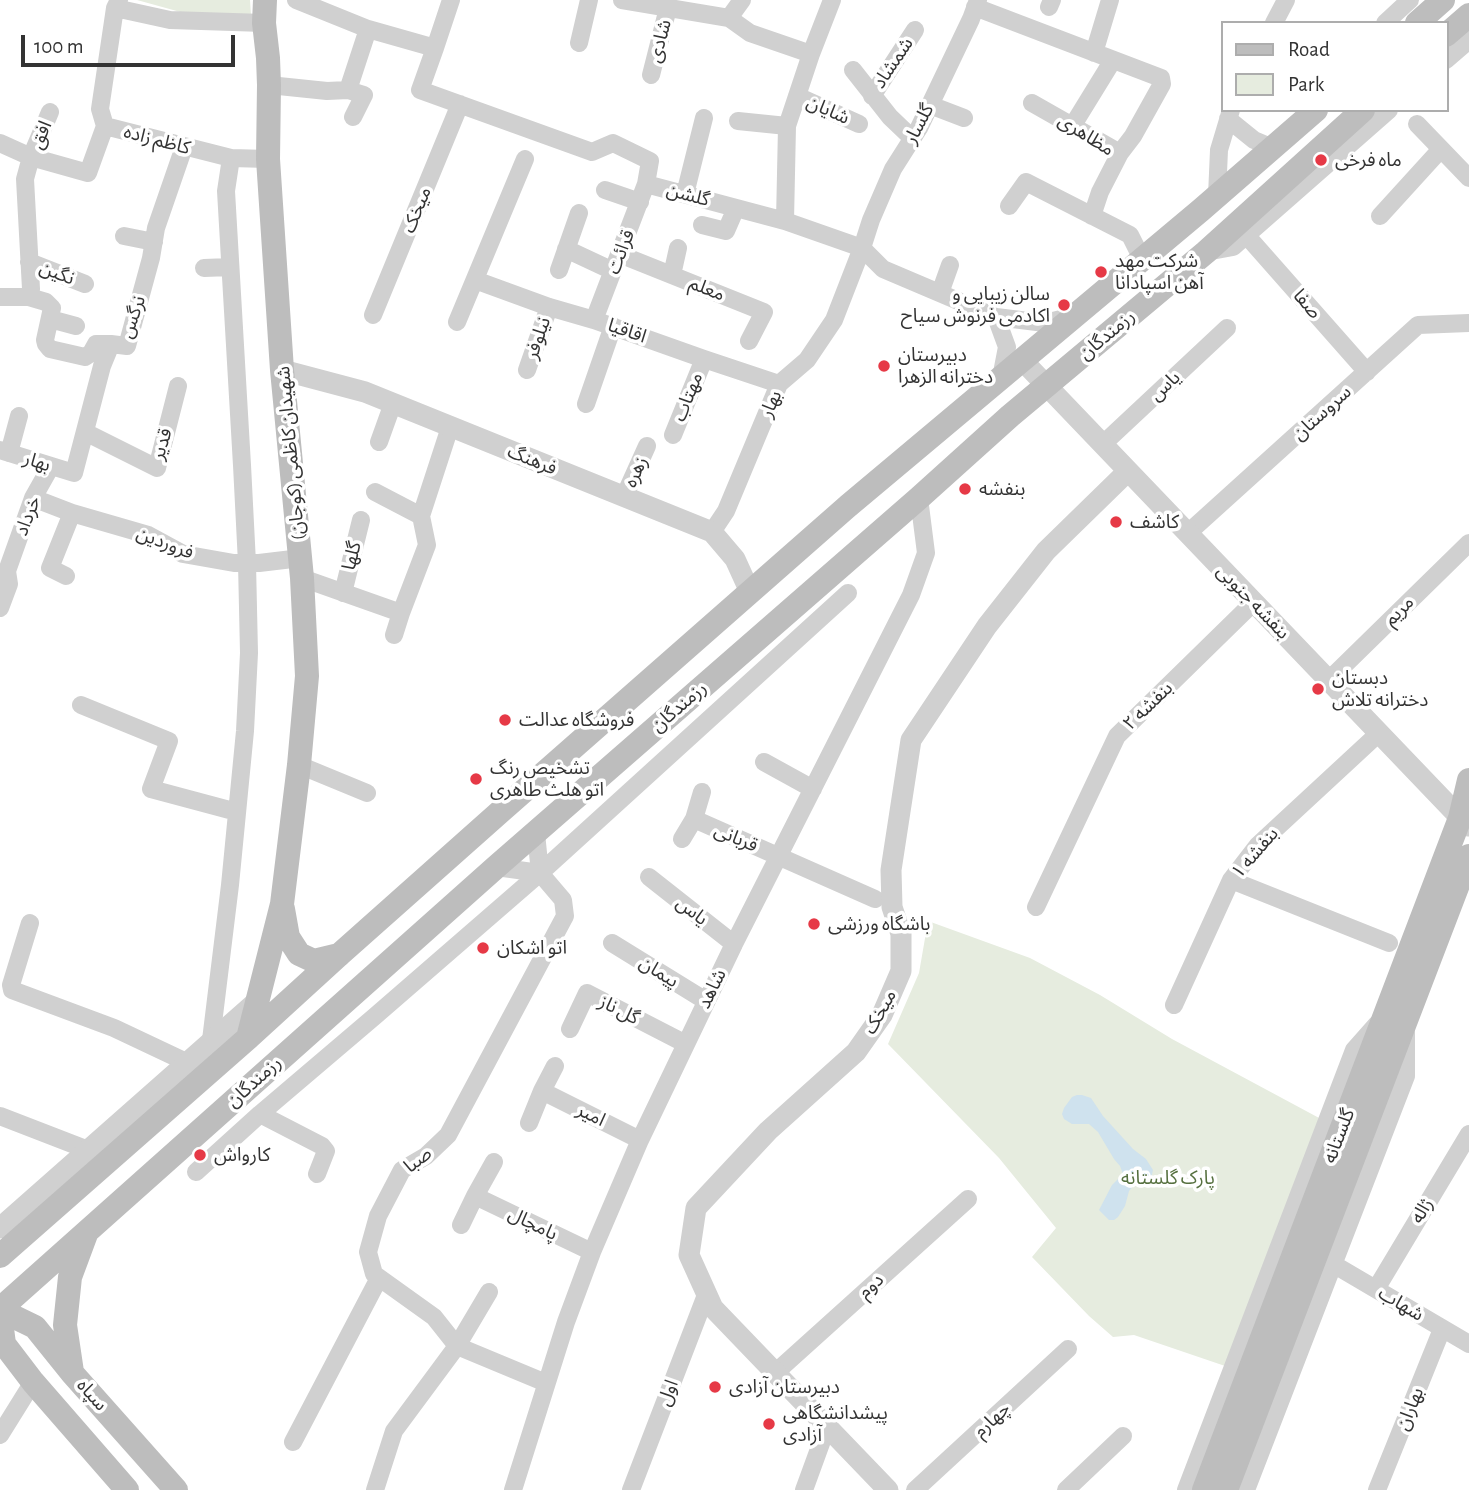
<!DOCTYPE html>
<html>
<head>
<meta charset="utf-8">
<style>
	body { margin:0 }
	#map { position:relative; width:1469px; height:1490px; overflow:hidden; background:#fff; font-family:"Alegreya Sans",sans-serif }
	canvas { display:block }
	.legend { position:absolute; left:1221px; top:21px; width:228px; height:91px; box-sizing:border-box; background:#fff; border:2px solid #adadad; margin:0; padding:9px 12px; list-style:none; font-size:21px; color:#333 }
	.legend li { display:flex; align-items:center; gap:14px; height:35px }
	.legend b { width:35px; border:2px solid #adadad }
	.scale { position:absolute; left:21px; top:35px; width:214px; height:32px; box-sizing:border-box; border:4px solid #333; border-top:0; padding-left:9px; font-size:21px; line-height:24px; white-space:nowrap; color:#333; -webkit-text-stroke:5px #fff; paint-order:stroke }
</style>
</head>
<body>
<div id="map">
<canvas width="1469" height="1490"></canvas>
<ul class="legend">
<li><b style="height:9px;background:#bdbdbd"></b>Road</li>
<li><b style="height:19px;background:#e6ecdf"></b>Park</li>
</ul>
<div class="scale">100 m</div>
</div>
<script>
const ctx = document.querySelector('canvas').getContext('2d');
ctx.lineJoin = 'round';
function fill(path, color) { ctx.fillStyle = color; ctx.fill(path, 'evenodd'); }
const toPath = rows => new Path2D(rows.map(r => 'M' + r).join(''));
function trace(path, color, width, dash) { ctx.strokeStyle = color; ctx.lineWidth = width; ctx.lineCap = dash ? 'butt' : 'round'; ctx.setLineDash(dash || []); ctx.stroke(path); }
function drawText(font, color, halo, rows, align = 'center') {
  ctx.font = font + ' "Alegreya Sans","Noto Sans Arabic",sans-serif'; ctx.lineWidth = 7; ctx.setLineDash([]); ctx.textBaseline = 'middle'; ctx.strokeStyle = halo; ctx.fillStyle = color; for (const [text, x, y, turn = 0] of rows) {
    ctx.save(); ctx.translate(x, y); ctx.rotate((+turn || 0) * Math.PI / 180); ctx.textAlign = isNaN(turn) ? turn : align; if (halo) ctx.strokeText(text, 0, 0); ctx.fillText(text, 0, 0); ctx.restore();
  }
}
const green = toPath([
	[137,0,250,0,251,16,184,13],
	[928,921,1030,958,1100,995,1172,1039,1321,1119,1228,1367,1134,1335,1113,1337,1089,1316,1032,1257,1056,1228,999,1158,888,1044,919,973]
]);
const water = toPath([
	[1077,1095,1082,1095,1091,1098,1103,1116,1133,1149,1146,1159,1153,1170,1151,1179,1134,1185,1129,1191,1125,1206,1118,1217,1114,1220,1109,1220,1099,1210,1112,1185,1123,1174,1120,1166,1114,1159,1098,1132,1089,1124,1072,1124,1064,1119,1062,1114,1064,1108,1072,1097]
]);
const minor = toPath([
	[296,0,368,29,435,48,420,90,592,152,613,143,650,161,646,184,785,221,862,248,883,269,996,317,1045,323,1069,317],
	[622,0,729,18,750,33,811,54],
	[975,7,1161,78,1162,84,1133,136,1120,153],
	[1049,7,1052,0],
	[115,8,170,20,264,23],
	[729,18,742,0],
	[1274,23,1286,0],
	[1385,23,1410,0],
	[579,43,589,0],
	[435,48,451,0],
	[1094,53,1110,0],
	[1446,60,1469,40],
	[853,70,890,117,912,138],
	[651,75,668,8],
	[269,85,327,91,348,90,364,95,353,117],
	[348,90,368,29],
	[797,96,859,124],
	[872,96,915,30],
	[1032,103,1120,153,1100,192,1092,216],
	[930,105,964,118],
	[1228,119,1254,140,1273,148],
	[738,121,787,126],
	[1417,124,1469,178],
	[1073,125,1113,60],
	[105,126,100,109,115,8,119,0],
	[0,143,31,157,88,173,105,126,231,158,268,159],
	[605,190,640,202],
	[685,194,704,118],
	[1217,196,1219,150,1231,110],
	[1009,206,1026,182,1130,235,1142,259],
	[1380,216,1441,149],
	[785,221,787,126,811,54,832,0],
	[702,225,726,231,736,208],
	[124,236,154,242],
	[1247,236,1367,372],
	[566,249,613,271],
	[1206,252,1233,247,1389,110],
	[619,254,764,312,749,341],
	[29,262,85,284],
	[204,268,230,267],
	[559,270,579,213],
	[672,275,678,248],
	[475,280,549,307,594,320,704,359,779,384],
	[940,293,950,265],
	[0,297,29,297,31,289,25,179,31,157,50,112],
	[29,297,46,302,52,308,45,340,46,344,50,349,85,357,91,353,96,344,111,344],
	[373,315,460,104],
	[996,317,1007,347,1001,378],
	[50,319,76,326],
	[594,320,646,184],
	[457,322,525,159],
	[527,370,549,307],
	[586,404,613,326],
	[85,432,157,468,178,386],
	[673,435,704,359],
	[379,442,393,403],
	[1103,444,1227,328],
	[0,450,74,473,102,366,111,344,127,346,151,258,156,228,184,147],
	[9,453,19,416],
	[375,492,421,516],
	[624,497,647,446],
	[33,498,72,513,148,535,183,554,234,563,259,563,301,558],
	[712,532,726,511,779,384,807,360,834,320,862,248,871,220,893,169,919,128,971,19,978,0],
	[1188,533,1418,325,1469,323],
	[66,576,50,568,72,513],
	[302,578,401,613,427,545,421,516,450,427],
	[343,593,361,520],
	[0,608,9,584,7,571,33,498,51,466],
	[394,635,401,613],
	[1329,680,1469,543],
	[81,705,169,741,151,789,237,812],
	[764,762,813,789],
	[299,765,367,793],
	[694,819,875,899],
	[536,833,540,873,563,900,565,916,448,1135,426,1156,402,1170,378,1216,368,1252,374,1274,434,1317,457,1346,546,1383],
	[682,839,694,819,702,792],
	[496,867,540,873],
	[649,877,734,944],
	[1231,880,1389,943],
	[1036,907,1117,736,1254,602],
	[30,923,11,985,12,990,114,1028,186,1062],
	[612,943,706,1001],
	[1174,1005,1231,880,1258,845,1379,733],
	[570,1029,587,993,686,1044],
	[211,1040,230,885,245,731,249,653,247,563,242,465,226,191,231,158],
	[542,1091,640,1140],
	[260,1114,322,1146,326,1151,317,1174],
	[0,1116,88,1150],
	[529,1123,542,1091,555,1066],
	[196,1172,260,1114,374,1017,540,873,848,593],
	[475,1196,592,1252],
	[461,1225,475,1196,494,1162],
	[1333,1264,1469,1344],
	[1376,1289,1469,1134],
	[775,1373,968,1199],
	[0,1435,33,1382],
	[293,1442,379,1278],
	[375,1490,394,1431,457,1346,489,1292],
	[513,1490,566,1322,592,1252,640,1140,734,944,911,595,926,553,919,498],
	[631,1490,706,1295],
	[804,1490,827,1427],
	[915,1490,1068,1349],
	[1066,1490,1123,1436],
	[1186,1490,1354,1050,1377,1024],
	[1246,1490,1406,1076,1406,1033],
	[1377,1490,1442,1329]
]);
const tertiary = toPath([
	[1022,360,1468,826],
	[282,370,365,392,712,532,735,559,750,592],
	[0,1228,257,1001],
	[888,1490,713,1308,689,1255,696,1208,768,1131,856,1052,882,1015,901,971,901,934,892,907,891,870,911,740,987,626,1046,551,1128,471]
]);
const secondary = toPath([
	[1417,23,1443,0],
	[1446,35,1469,15],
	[283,909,288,937,299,954,314,961,339,955],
	[248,1038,282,904,299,765,307,676,302,578,282,370,268,159,269,85,268,58,264,23,265,0],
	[0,1256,248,1038,339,955,501,811,848,506,1201,210,1316,110],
	[0,1309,496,867,919,498,1010,416,1206,252,1363,110],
	[0,1310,35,1327,72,1373,176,1490],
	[0,1313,4,1344,33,1382,127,1490],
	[72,1372,65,1325,70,1277,86,1234],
	[1204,1490,1460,818,1469,780],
	[1226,1490,1469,856]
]);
const markers = [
	[1321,160,7,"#e63946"],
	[1101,272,7,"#e63946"],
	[1064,305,7,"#e63946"],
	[884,366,7,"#e63946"],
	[965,489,7,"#e63946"],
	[1116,522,7,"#e63946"],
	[1318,689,7,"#e63946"],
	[505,720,7,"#e63946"],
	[476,779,7,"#e63946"],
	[814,924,7,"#e63946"],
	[483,948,7,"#e63946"],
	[200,1155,7,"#e63946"],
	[715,1387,7,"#e63946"],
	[769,1424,7,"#e63946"]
];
const streetNames = [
	["شادی",660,41,-75],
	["شمشاد",893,63,-56],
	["شایان",828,110,24],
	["گلسار",919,124,-62],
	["افق",41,135,-67],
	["مظاهری",1086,135,32],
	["کاظم زاده",157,140,15],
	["گلشن",688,195,15],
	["میخک",417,210,-68],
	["قرائت",621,252,-69],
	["نگین",57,273,21],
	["معلم",707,289,22],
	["صفا",1307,304,49],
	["نرگس",133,317,-71],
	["اقاقیا",627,331,19],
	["رزمندگان",1107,335,-40],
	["نیلوفر",538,338,-71],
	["یاس",1165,386,-43],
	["مهتاب",688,397,-68],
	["بهار",771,404,-66],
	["سروستان",1322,413,-42],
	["قدیر",162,444,-73],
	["شهیدان کاظمی (کوجان)",291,453,-95],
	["فرهنگ",532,460,22],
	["بهار",37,462,18],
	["زهره",636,472,-65],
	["خرداد",28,516,-69],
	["فروردین",165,543,21],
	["گلها",352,556,-76],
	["بنفشه جنوبی",1253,602,46],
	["مریم",1399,611,-45],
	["بنفشه ۲",1148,706,-44],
	["رزمندگان",679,707,-41],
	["قربانی",736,838,23],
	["بنفشه ۱",1255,853,-49],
	["یاس",692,911,38],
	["پیمان",659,972,32],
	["شاهد",712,989,-64],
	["گل ناز",619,1010,27],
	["میخک",880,1012,-61],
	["رزمندگان",254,1082,-42],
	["امیر",591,1115,26],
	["گلستانه",1339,1136,-69],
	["صبا",418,1160,-38],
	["ژاله",1422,1211,-59],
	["پامچال",533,1224,26],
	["دوم",871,1286,-42],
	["شهاب",1401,1304,31],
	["اول",668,1393,-69],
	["سپاه",92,1395,48],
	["بهاران",1410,1409,-68],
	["چهارم",992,1420,-43]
];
const poiNames = [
	["ماه فرخی",1335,160],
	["شرکت مهد",1115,261],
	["آهن اسپادانا",1115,283],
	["سالن زیبایی و",1050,294,"right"],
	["اکادمی فرنوش سیاح",1050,316,"right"],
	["دبيرستان",898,355],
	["دخترانه الزهرا",898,377],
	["بنفشه",979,489],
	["کاشف",1130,522],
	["دبستان",1332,678],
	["دخترانه تلاش",1332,700],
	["فروشگاه عدالت",519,720],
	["تشخیص رنگ",490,768],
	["اتو هلث طاهری",490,790],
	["باشگاه ورزشی",828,924],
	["اتو اشکان",497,948],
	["کارواش",214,1155],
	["دبیرستان آزادی",729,1387],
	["پیشدانشگاهی",783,1413],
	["آزادی",783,1435]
];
const parkNames = [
	["پارک گلستانه",1168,1178]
];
fill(green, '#e6ecdf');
fill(water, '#cfe2ee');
trace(minor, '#d0d0d0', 18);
trace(tertiary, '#d0d0d0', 21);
trace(secondary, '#bdbdbd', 24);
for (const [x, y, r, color] of markers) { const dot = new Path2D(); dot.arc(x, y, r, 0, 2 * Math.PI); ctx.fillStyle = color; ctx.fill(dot); trace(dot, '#fff', 2.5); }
drawText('19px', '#333', '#fff', streetNames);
drawText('19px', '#333', '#fff', poiNames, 'left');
drawText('19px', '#56703f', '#fff', parkNames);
</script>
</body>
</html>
